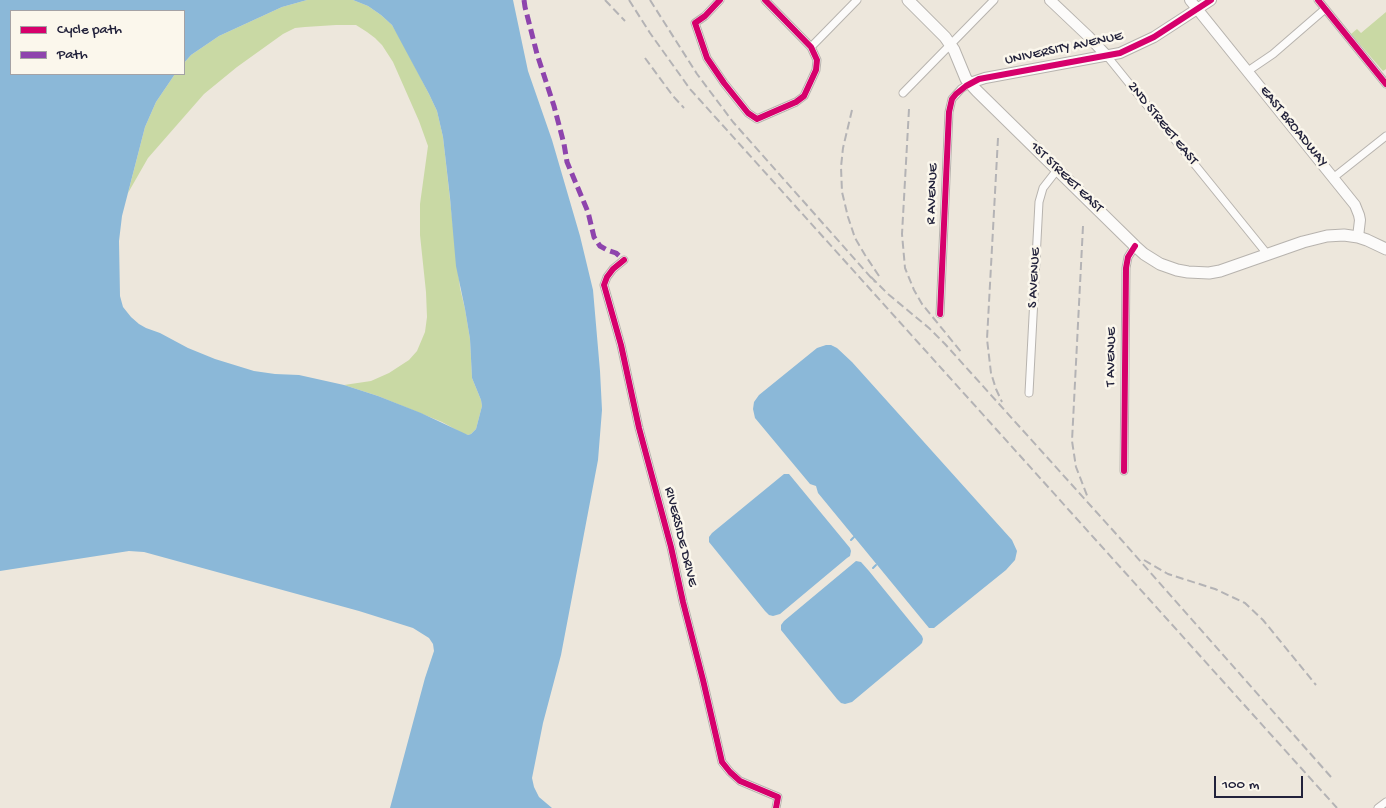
<!DOCTYPE html>
<html>
<head>
<meta charset="utf-8">
<style>
	body { margin:0 }
	#map { position:relative; width:1386px; height:808px; overflow:hidden; background:#ede7dc; font-family:"Gochi Hand",sans-serif }
	canvas { display:block }
	.legend { position:absolute; left:10px; top:10px; width:175px; height:65px; box-sizing:border-box; background:#fbf7ec; border:1px solid #a4a2a5; margin:0; padding:6px 9px; list-style:none; font-size:15px; color:#22223b }
	.legend li { display:flex; align-items:center; gap:10px; height:25px }
	.legend b { width:25px; border:1px solid #a4a2a5 }
	.scale { position:absolute; left:1214px; top:776px; width:89px; height:22px; box-sizing:border-box; border:2px solid #22223b; border-top:0; padding-left:6px; font-size:15px; line-height:18px; white-space:nowrap; color:#22223b; -webkit-text-stroke:4px #fbf7ec; paint-order:stroke }
</style>
</head>
<body>
<div id="map">
<canvas width="1386" height="808"></canvas>
<ul class="legend">
<li><b style="height:6px;background:#d6006c"></b>Cycle path</li>
<li><b style="height:6px;background:#8e44ad"></b>Path</li>
</ul>
<div class="scale">100 m</div>
</div>
<script>
const ctx = document.querySelector('canvas').getContext('2d');
ctx.lineJoin = 'round';
function fill(path, color) { ctx.fillStyle = color; ctx.fill(path, 'evenodd'); }
const toPath = rows => new Path2D(rows.map(r => 'M' + r).join(''));
function trace(path, color, width, dash) { ctx.strokeStyle = color; ctx.lineWidth = width; ctx.lineCap = dash ? 'butt' : 'round'; ctx.setLineDash(dash || []); ctx.stroke(path); }
function drawText(font, color, halo, rows, align = 'center') {
  ctx.font = font + ' "Gochi Hand",sans-serif'; ctx.lineWidth = 5; ctx.setLineDash([]); ctx.textBaseline = 'middle'; ctx.strokeStyle = halo; ctx.fillStyle = color; for (const [text, x, y, turn = 0] of rows) {
    ctx.save(); ctx.translate(x, y); ctx.rotate((+turn || 0) * Math.PI / 180); ctx.textAlign = isNaN(turn) ? turn : align; if (halo) ctx.strokeText(text, 0, 0); ctx.fillText(text, 0, 0); ctx.restore();
  }
}
const green = toPath([
	[307,0,353,0,368,6,381,15,392,25,400,38,429,94,437,111,443,137,460,288,465,309,470,339,472,378,481,400,482,406,476,429,471,434,468,435,464,434,442,422,378,396,344,385,371,381,389,373,409,360,417,351,425,332,427,317,426,292,420,235,420,204,428,146,419,121,393,62,382,45,375,38,367,32,356,25,336,25,305,27,295,28,283,34,237,67,204,94,148,158,128,193,145,127,156,102,175,74,184,74,184,63,191,55,219,36,282,7],
	[1386,12,1386,69,1383,71,1351,34,1357,29,1361,33]
]);
const water = toPath([
	[0,0,307,0,282,7,219,36,191,55,184,63,184,11,11,11,11,74,175,74,156,102,145,127,122,216,119,241,120,296,123,307,131,317,139,324,146,328,160,333,188,348,215,359,254,371,275,374,299,375,344,385,378,396,421,413,468,435,471,434,476,429,482,406,481,400,472,378,470,339,465,309,456,266,450,198,443,137,437,111,429,94,392,25,381,15,368,6,353,0,513,0,528,71,552,140,580,236,593,290,600,371,602,410,598,460,561,655,543,723,532,778,534,787,539,797,552,808,390,808,425,678,434,651,433,644,429,638,413,628,359,611,144,552,129,551,0,571],
	[826,345,831,345,837,348,852,362,1012,540,1017,551,1015,560,1006,570,934,628,929,628,818,493,816,486,810,484,755,418,753,409,754,402,759,395,817,348],
	[784,474,789,474,850,548,851,551,850,556,847,558,780,614,773,616,769,615,765,611,709,542,709,537,712,533],
	[856,561,861,562,869,571,922,636,923,639,922,643,919,646,852,702,845,704,841,703,837,699,781,630,781,625,784,621]
]);
const stream = toPath([
	[851,540,854,537],
	[873,568,876,565]
]);
const street = toPath([
	[720,0,705,16,695,23,707,58,724,83,748,113,757,119,796,102,804,96,816,70,817,60,811,47,765,0],
	[1318,0,1386,84],
	[811,47,857,0],
	[1107,56,1268,255],
	[1248,71,1273,54,1325,9],
	[903,93,994,0],
	[1333,178,1386,136],
	[624,260,613,269,607,277,604,285,621,345,639,428,671,547,683,602,703,680,722,762,730,772,740,781,778,797,776,808],
	[940,314,949,112,952,99,961,89,970,83],
	[1029,393,1039,202,1043,188,1057,170],
	[1124,471,1126,268,1128,257,1135,246],
	[1378,808,1386,802]
]);
const secondary = toPath([
	[1050,0,1088,36,1107,56],
	[1190,0,1355,205,1359,215,1360,220,1358,237],
	[970,83,985,78,1120,53,1154,37,1211,0]
]);
const primary = toPath([
	[908,0,945,37,954,50,966,79,977,91,1135,246,1144,254,1160,264,1177,270,1188,272,1209,273,1220,271,1303,242,1327,236,1344,235,1358,237,1367,240,1386,249]
]);
const rail = toPath([
	[605,0,625,21],
	[629,0,650,33,690,89,1337,808],
	[650,0,697,74,733,122,875,282],
	[645,58,673,96,684,108],
	[909,109,902,234,905,268,914,290,922,304,962,353],
	[852,110,843,148,841,167,842,192,848,217,855,238,865,255,881,279],
	[998,138,987,339,991,373,996,389,1002,402],
	[1083,226,1072,441,1076,467,1088,498],
	[871,277,888,294,929,328,945,344,1118,536,1331,777],
	[1144,560,1168,574,1215,589,1245,603,1263,620,1316,685]
]);
const quiet = toPath([
	[524,0,525,7,537,54,554,106,564,144,567,162,588,212,594,237,600,246,607,250,616,253,624,260]
]);
const cycleway = toPath([
	[720,0,705,16,695,23,707,58,724,83,748,113,757,119,796,102,804,96,816,70,817,60,811,47,765,0],
	[1318,0,1386,84],
	[624,260,613,269,607,277,604,285,621,345,639,428,671,547,683,602,703,680,722,762,730,772,740,781,778,797,776,808],
	[940,314,949,112,952,99,956,94,966,86,979,79,1120,53,1154,37,1211,0],
	[1124,471,1126,268,1128,257,1135,246]
]);
const streetNames = [
	["UNIVERSITY AVENUE",1064,49,-12],
	["2ND STREET EAST",1162,124,51],
	["EAST BROADWAY",1293,127,51],
	["1ST STREET EAST",1066,178,44],
	["R AVENUE",933,194,-88],
	["S AVENUE",1035,278,-87],
	["T AVENUE",1112,357,-89],
	["RIVERSIDE DRIVE",680,537,76]
];
fill(green, '#c9d9a4');
fill(water, '#8bb8d8');
trace(stream, '#8bb8d8', 2);
trace(street, '#b7b3ae', 9);
trace(secondary, '#b7b3ae', 12);
trace(primary, '#b7b3ae', 13);
trace(street, '#fcfbfa', 7);
trace(secondary, '#fcfbfa', 10);
trace(primary, '#fcfbfa', 11);
trace(rail, '#b4b3b5', 2, [8, 4]);
trace(quiet, '#8e44ad', 5, [10, 5]);
trace(cycleway, '#d6006c', 6);
drawText('14px', '#22223b', '#fbf7ec', streetNames);
</script>
</body>
</html>
